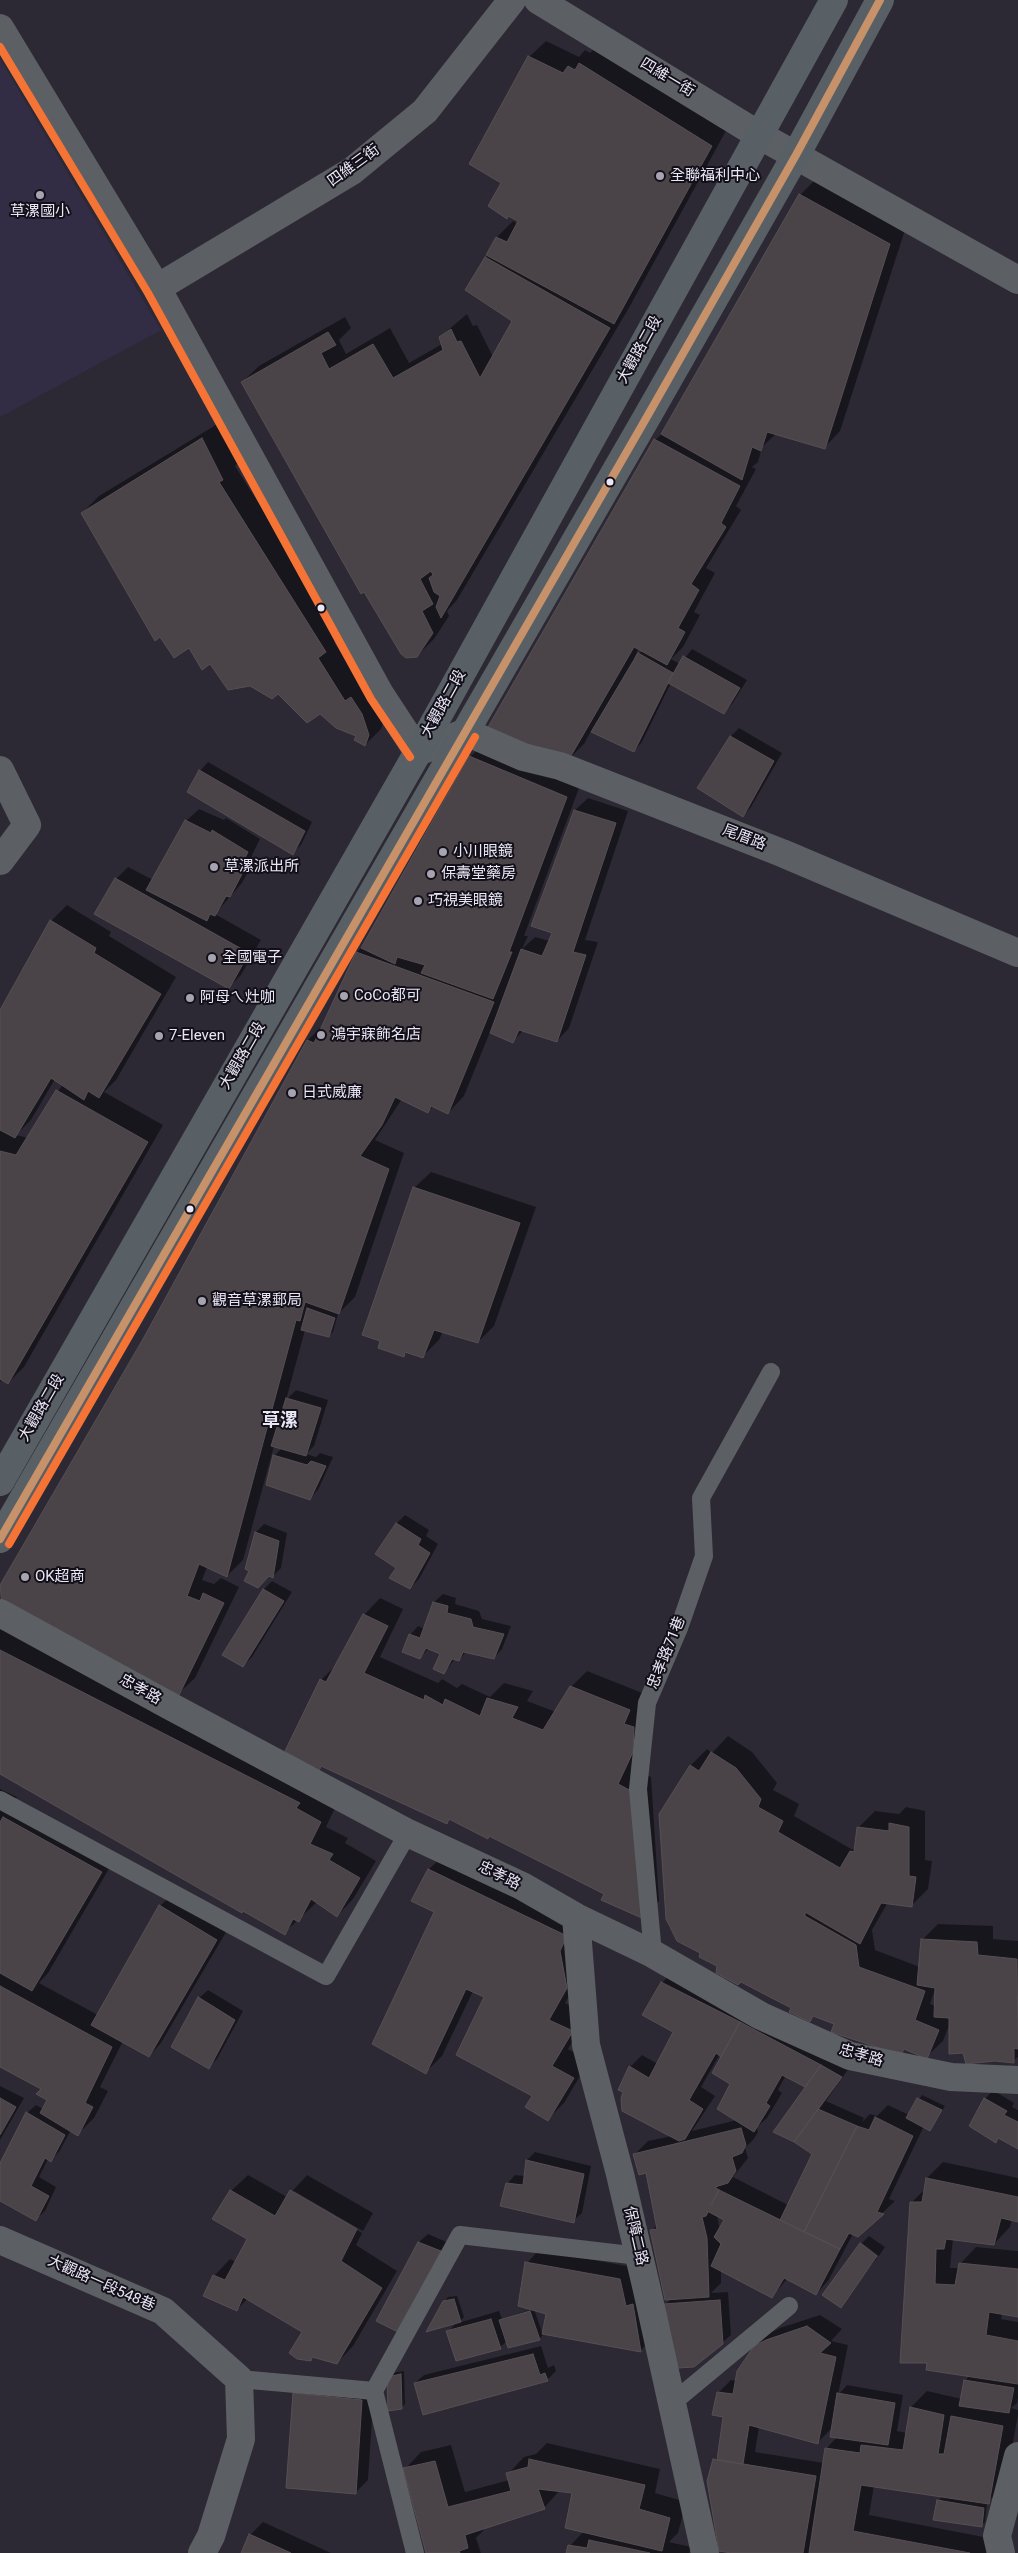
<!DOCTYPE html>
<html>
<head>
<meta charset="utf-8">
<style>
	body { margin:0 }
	canvas { display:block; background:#2c2935 }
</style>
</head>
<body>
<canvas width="1018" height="2553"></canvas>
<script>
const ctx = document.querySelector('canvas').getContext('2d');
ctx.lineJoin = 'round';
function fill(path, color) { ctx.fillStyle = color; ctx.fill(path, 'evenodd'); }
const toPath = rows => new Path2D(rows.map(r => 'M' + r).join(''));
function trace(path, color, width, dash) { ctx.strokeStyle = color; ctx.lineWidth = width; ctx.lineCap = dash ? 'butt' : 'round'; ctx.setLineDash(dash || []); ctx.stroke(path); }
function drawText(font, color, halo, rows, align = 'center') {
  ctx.font = font + ' Roboto,"Noto Sans TC",sans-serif'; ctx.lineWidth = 4; ctx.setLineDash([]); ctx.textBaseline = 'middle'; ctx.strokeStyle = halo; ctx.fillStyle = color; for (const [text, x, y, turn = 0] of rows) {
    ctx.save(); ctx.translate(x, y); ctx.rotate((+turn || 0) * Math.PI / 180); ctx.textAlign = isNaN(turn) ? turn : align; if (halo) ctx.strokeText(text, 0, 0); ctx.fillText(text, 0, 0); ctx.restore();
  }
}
const built = toPath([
	[0,59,161,330,0,417]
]);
const shadow = toPath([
	[546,41,579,57,585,50,590,53,596,47,727,129,630,306,457,600,447,611,449,616,434,639,417,656,242,382,259,366,345,317,351,328,339,340,346,354,390,328,409,363,442,344,440,337,467,314,473,326,477,325,493,357,513,320,486,258,497,237,513,221,518,224,519,221,509,215,507,217,503,183,529,57],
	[816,179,906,227,840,431,824,448,777,433,762,447,758,462,752,467,756,469,736,506,741,510,706,568,715,573,694,612,700,615,683,647,671,659,680,664,692,649,747,680,732,704,724,712,671,683,642,742,634,751,591,731,584,744,568,760,655,440,663,433,800,195],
	[639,648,643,650,635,658,634,658],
	[219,423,238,463,235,466,342,635,334,642,361,686,385,718,381,729,365,745,358,735,320,713,210,662,189,647,82,513,99,496],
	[739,728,782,753,751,807,743,816,731,736],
	[486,741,582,780,524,936,528,936,522,949,535,937,550,941,553,932,533,925,575,810,588,798,628,811,585,940,598,942,569,1028,557,1041,524,1030,512,1042,490,1032,464,1096,448,1113,434,1106,428,1111,402,1099,375,1140,404,1153,355,1297,338,1314,333,1332,329,1336,305,1330,286,1400,296,1390,328,1400,314,1446,306,1454,316,1457,320,1453,333,1457,318,1490,310,1498,274,1456,282,1448,274,1446,243,1560,227,1576,207,1567,202,1580,214,1584,221,1578,239,1587,195,1678,178,1694,3,1605,0,1588,144,1339,308,1040,324,1024,357,952,363,946,470,757],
	[208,762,312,822,301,845,293,853,200,771],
	[199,809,224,820,226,818,260,839,250,859,254,861,242,883,215,914,261,940,241,975,229,987,116,879,128,867,153,880,186,821],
	[67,905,111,932,109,936,176,977,116,1080,104,1092,163,1125,24,1367,8,1383,2,1379,0,1382,0,1131,5,1132,0,1128,0,1012,51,921],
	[55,1079,63,1084,28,1138,16,1135,31,1120],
	[431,1172,536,1207,494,1326,478,1342,443,1331,439,1340,423,1356,407,1351,403,1356,414,1188],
	[405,1515,429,1530,426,1536,438,1544,419,1579,410,1588,398,1568,377,1554,397,1523],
	[264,1524,287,1533,281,1568,273,1576,250,1570,256,1532],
	[272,1581,292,1592,252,1657,243,1666,224,1654,264,1589],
	[443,1594,456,1598,455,1604,479,1611,482,1619,511,1626,502,1649,494,1658,466,1652,459,1660,455,1659,444,1673,442,1653,429,1648,420,1658,410,1635,418,1626,425,1629,434,1602],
	[380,1598,403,1609,380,1657,438,1683,442,1679,457,1688,462,1684,490,1697,504,1683,533,1691,527,1701,556,1712,571,1687,587,1671,645,1694,633,1768,651,1777,659,1901,643,1917,606,1893,490,1835,450,1819,447,1822,323,1765,319,1769,321,1680,338,1663,364,1615],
	[0,1626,336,1806,326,1827,348,1838,345,1843,376,1861,353,1899,337,1916,317,1902,284,1933,0,1773],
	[728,1736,752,1752,777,1783,773,1790,799,1804,794,1816,853,1850,856,1847,858,1828,875,1811,899,1814,906,1807,925,1811,925,1860,932,1861,928,1889,912,1905,888,1902,872,1930,875,1950,920,1967,922,1940,938,1924,993,1926,993,1939,1018,1941,1018,2057,1013,2061,950,2023,943,2041,926,2057,906,2049,901,2053,835,2023,814,2016,810,2020,719,1966,702,1953,685,1945,669,1927,667,1919,660,1814,691,1765,707,1749,712,1753],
	[935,1989,935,2006,930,2004],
	[0,1789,17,1797,7,1813,117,1855,48,1973,39,1983,98,2015,160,1906,173,1894,229,1927,161,2043,149,2056,123,2041,100,2087,108,2091,94,2118,78,2134,71,2130,59,2152,51,2160,48,2159,39,2177,56,2187,45,2211,36,2219,0,2200,0,2166,27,2113,36,2105,43,2109,48,2099,43,2088,0,2066],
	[446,1853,583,1920,583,1971,565,2003,588,2014,568,2049,589,2061,564,2103,548,2119,486,1996,473,1991,442,2056,425,2073,436,1911,413,1900,429,1869],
	[674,1970,849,2068,826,2101,864,2118,862,2122,870,2114,877,2116,888,2105,909,2115,922,2095,945,2106,930,2129,924,2126,889,2199,895,2201,858,2236,853,2234,828,2281,816,2294,788,2278,772,2296,721,2270,721,2283,711,2293,728,2292,731,2335,722,2343,666,2304,672,2298,652,2230,657,2225,647,2171,635,2154,648,2141,672,2136,630,2067,642,2055,658,2064,675,2032,662,1983],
	[720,2054,723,2056,731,2083,737,2120,692,2131,715,2096,701,2087],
	[786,2075,807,2087,775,2131,814,2154,788,2205,733,2177,748,2158,745,2148,754,2139,758,2132,757,2127,767,2118,782,2093,778,2090],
	[717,2215,725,2220,719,2230,719,2225],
	[720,2241,723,2243,720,2249],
	[208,1990,243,2011,217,2059,209,2067,199,1998],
	[0,2086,24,2098,0,2140],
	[993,2090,1014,2103,1012,2107,1018,2110,1018,2148,999,2137,996,2141,985,2099],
	[535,2152,591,2166,582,2213,573,2221,507,2184,515,2175,525,2176,527,2160],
	[943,2162,1018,2178,1018,2221,1012,2219,1010,2227,994,2244,953,2238,950,2268,959,2268,960,2264,976,2247,1018,2251,1018,2315,1002,2313,1001,2319,1018,2322,1018,2398,1017,2403,1011,2408,1018,2410,1018,2415,1005,2486,987,2502,985,2522,981,2526,938,2501,943,2496,874,2486,869,2515,989,2538,986,2553,737,2553,714,2460,719,2456,725,2416,718,2393,731,2380,737,2381,755,2347,768,2334,780,2328,820,2315,842,2329,831,2341,848,2345,838,2395,847,2385,903,2395,897,2431,907,2433,911,2407,927,2391,962,2399,965,2381,970,2375,928,2369,911,2203,926,2188,927,2178],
	[759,2427,818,2442,833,2427,837,2437,826,2449,824,2463,755,2452],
	[248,2175,287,2197,307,2175,373,2213,363,2231,294,2191,294,2194,362,2233,356,2245,397,2271,353,2346,337,2363,314,2356,310,2360,304,2331,248,2298,237,2310,214,2276,230,2259,236,2262,248,2239,231,2191],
	[428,2234,449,2243,408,2323,378,2320,419,2242],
	[869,2236,885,2247,879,2256,862,2243],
	[860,2245,877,2258,841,2306],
	[539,2250,632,2267,653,2338,640,2351,534,2309,543,2335,540,2338,509,2346,507,2341,500,2347,448,2332,458,2321,444,2302,448,2297,457,2296,464,2317,458,2323,499,2311,502,2319,532,2309,527,2263],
	[541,2346,548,2368,554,2365,556,2371,547,2380,415,2383,424,2375],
	[404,2371,405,2404,401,2408,389,2409,392,2373],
	[307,2381,374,2388,368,2480,356,2492,294,2394],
	[547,2443,660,2469,655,2493,686,2502,678,2533,669,2542,691,2547,689,2553,567,2553,570,2546,584,2531,574,2492,560,2490,544,2508,483,2527,484,2530,476,2538,481,2553,428,2553,405,2469,421,2452,451,2445,465,2492,509,2480,508,2474,524,2457,536,2454],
	[263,2522,331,2553,243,2553,250,2535]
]);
const building = toPath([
	[528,56,563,73,568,66,575,70,579,63,712,146,614,324,486,255,496,237,507,242,518,221,508,216,507,219,488,206,501,183,469,164,528,56],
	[799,194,890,244,825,449,767,432,761,451,752,447,742,480,661,434,799,194],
	[485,257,610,328,441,618,436,607,440,596,434,592,429,578,433,575,431,571,420,579,433,604,422,611,433,633,417,657,406,658,401,654,364,592,361,594,241,382,328,332,336,345,321,353,329,369,373,344,393,378,443,350,439,337,451,329,457,342,461,341,480,378,512,321,465,290,485,257],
	[202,438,223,480,219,482,326,652,318,658,345,701,351,697,362,714,369,735,365,746,354,740,356,736,336,728,320,714,307,723,278,694,272,699,250,686,228,690,210,664,202,670,189,648,174,658,160,637,155,641,81,513,202,438],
	[654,439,740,486,721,523,726,527,691,584,699,590,678,628,685,632,667,665,634,647,568,761,488,727,654,439],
	[638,653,673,673,634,752,591,732,638,653],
	[683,656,740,688,724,714,668,683,683,656],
	[730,736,774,761,743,817,697,788,730,736],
	[469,756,567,797,509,952,512,952,493,999,421,973,425,965,397,957,395,964,361,948,469,756],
	[199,770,305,831,293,855,187,792,199,770],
	[574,810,616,823,573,952,586,955,557,1042,519,1030,513,1043,490,1033,521,949,542,956,552,933,531,926,574,810],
	[185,820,211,833,212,830,248,852,238,872,242,874,230,897,226,896,215,916,210,914,207,921,146,890,185,820],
	[115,878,249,953,229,989,94,914,115,878],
	[50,920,96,948,94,953,161,994,99,1098,88,1091,84,1100,51,1078,15,1138,0,1130,0,1010,50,920],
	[356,952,494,1002,448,1114,431,1106,428,1113,395,1097,382,1125,360,1156,389,1169,339,1314,305,1302,300,1321,296,1320,227,1577,199,1564,187,1596,200,1601,203,1593,224,1603,179,1695,2,1605,0,1585,143,1339,307,1040,314,1043,356,952],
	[56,1090,148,1142,8,1384,0,1379,0,1151,16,1155,56,1090],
	[413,1187,520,1223,478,1343,434,1330,423,1358,405,1352,404,1357,378,1348,380,1341,362,1335,413,1187],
	[307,1308,335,1318,329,1337,301,1330,307,1308],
	[286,1398,321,1408,306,1456,271,1446,286,1398],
	[273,1455,307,1465,311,1461,326,1466,310,1500,266,1485,273,1455],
	[396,1523,421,1539,418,1545,430,1553,410,1589,389,1578,396,1568,375,1554,396,1523],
	[255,1532,279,1541,273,1578,269,1576,258,1588,244,1581,249,1571,245,1569,255,1532],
	[263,1589,284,1601,243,1667,222,1655,263,1589],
	[433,1602,448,1606,447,1613,471,1619,473,1627,504,1634,494,1659,463,1652,459,1661,452,1659,444,1674,433,1669,440,1654,426,1648,420,1659,402,1652,409,1634,420,1638,433,1602],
	[363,1614,388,1626,364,1673,424,1700,425,1695,443,1705,445,1699,480,1716,487,1698,518,1707,512,1718,543,1730,570,1686,630,1710,624,1724,634,1727,633,1752,618,1784,635,1793,644,1919,601,1900,604,1894,489,1836,488,1839,449,1819,447,1824,321,1766,319,1771,285,1751,320,1679,326,1682,363,1614],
	[0,1650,300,1803,296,1808,321,1822,310,1844,333,1854,329,1860,360,1878,337,1917,311,1899,299,1922,293,1919,285,1935,243,1911,242,1913,0,1774,0,1650],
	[711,1752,736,1768,761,1799,758,1807,783,1821,778,1832,840,1868,850,1851,854,1852,857,1827,889,1831,889,1823,909,1827,909,1876,916,1877,912,1907,881,1903,860,1944,805,1912,805,1916,856,1945,859,1967,925,1991,915,2020,939,2030,927,2059,904,2049,901,2055,831,2032,834,2024,813,2016,810,2022,789,2012,791,2008,741,1982,738,1985,716,1973,717,1966,699,1957,700,1953,677,1941,666,1919,659,1814,690,1765,699,1771,711,1752],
	[3,1817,102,1872,32,1991,0,1973,0,1822,3,1817],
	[428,1869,567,1936,560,1951,567,1988,549,2020,573,2031,552,2066,574,2078,548,2121,525,2107,532,2096,456,2055,484,1997,466,1989,426,2074,372,2044,434,1912,411,1901,428,1869],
	[159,1905,217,1940,149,2057,91,2025,159,1905],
	[921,1939,977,1942,978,1955,1017,1959,1018,2049,1014,2048,1014,2063,995,2061,966,2064,963,2053,949,2054,949,2018,934,2017,935,1988,917,1985,921,1939],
	[661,1982,740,2022,721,2057,716,2053,689,2100,703,2109,685,2139,679,2141,622,2111,621,2098,623,2092,618,2090,629,2066,649,2078,673,2032,642,2015,661,1982],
	[0,1986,112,2047,85,2103,93,2107,78,2136,40,2113,47,2100,36,2094,41,2089,0,2067,0,1986],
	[198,1997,235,2020,209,2069,171,2047,198,1997],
	[740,2022,821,2065,805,2087,782,2075,766,2103,770,2106,754,2132,717,2109,730,2084,712,2073,740,2022],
	[821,2065,842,2077,794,2142,773,2132,821,2065],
	[0,2098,16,2107,0,2135,0,2098],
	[917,2098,942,2110,930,2131,906,2118,917,2098],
	[984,2098,1007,2111,1004,2115,1018,2122,1018,2149,998,2138,996,2143,969,2126,984,2098],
	[818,2109,857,2126,804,2232,780,2220,812,2154,794,2142,818,2109],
	[26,2112,65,2135,51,2162,45,2158,31,2186,49,2196,36,2221,0,2201,0,2163,26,2112],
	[875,2117,913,2136,877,2212,884,2214,858,2237,849,2233,840,2249,804,2232,857,2126,869,2130,875,2117],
	[741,2128,746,2145,742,2153,732,2157,736,2171,728,2183,715,2187,719,2190,706,2216,702,2217,707,2238,709,2297,665,2300,650,2230,657,2229,646,2173,639,2175,633,2154,741,2128],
	[526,2160,584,2174,574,2223,500,2206,506,2183,523,2185,526,2160],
	[926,2178,1018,2197,1018,2222,1001,2218,994,2245,946,2239,944,2249,936,2249,935,2284,955,2285,959,2263,1018,2269,1018,2317,989,2312,986,2335,1018,2341,1018,2384,926,2370,927,2363,900,2363,910,2202,922,2202,926,2178],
	[230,2190,275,2216,290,2190,357,2229,341,2261,382,2288,337,2364,312,2357,311,2361,297,2359,289,2353,302,2332,243,2297,237,2311,203,2296,213,2275,225,2280,247,2239,212,2219,230,2190],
	[719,2190,840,2249,816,2295,784,2278,772,2298,711,2266,721,2244,714,2237,724,2220,707,2211,719,2190],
	[418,2242,441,2251,400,2333,376,2321,418,2242],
	[860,2243,877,2256,841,2308,822,2295,860,2243],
	[525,2262,620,2279,626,2306,633,2304,641,2352,542,2334,546,2314,518,2306,525,2262],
	[454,2299,461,2322,426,2332,443,2301,454,2299],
	[720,2300,723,2344,694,2367,678,2368,664,2304,720,2300],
	[530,2311,540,2340,508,2348,499,2320,530,2311],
	[491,2319,501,2349,456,2361,446,2331,491,2319],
	[807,2326,831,2343,820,2353,836,2357,818,2444,749,2425,743,2464,717,2460,723,2417,712,2415,717,2392,733,2394,737,2371,754,2346,766,2340,807,2326],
	[533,2354,540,2375,545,2373,548,2381,423,2415,414,2383,533,2354],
	[401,2374,402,2409,388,2411,387,2377,401,2374],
	[964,2380,1014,2388,1009,2413,959,2406,964,2380],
	[293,2393,362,2400,356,2494,286,2488,293,2393],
	[837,2393,895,2403,888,2445,830,2437,837,2393],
	[910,2407,944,2415,938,2454,944,2454,951,2416,1003,2426,989,2504,861,2485,853,2531,970,2553,809,2553,825,2448,860,2453,861,2445,903,2450,910,2407],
	[529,2459,645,2485,639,2509,670,2518,662,2551,565,2528,572,2493,538,2489,545,2509,465,2535,468,2548,459,2551,460,2553,426,2553,403,2468,435,2461,448,2507,511,2491,506,2473,528,2467,529,2459],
	[713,2459,816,2476,803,2553,731,2553,719,2551,707,2481,713,2459],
	[937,2500,984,2508,982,2527,933,2520,937,2500],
	[249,2534,291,2553,241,2553,249,2534],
	[589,2540,650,2553,566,2553,568,2545,587,2548,589,2540]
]);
const service = toPath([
	[0,1800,326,1976,408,1833],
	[653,1954,638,1789,647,1703,679,1628,704,1556,701,1498,771,1372],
	[239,2379,374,2391],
	[374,2391,460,2235,639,2256],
	[374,2391,415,2553],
	[671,2404,789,2306]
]);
const minor = toPath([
	[538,0,759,135,1018,280],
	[157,288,352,171,425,111,512,0],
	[466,732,523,757,560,766,782,853,1018,953],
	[0,770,27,825,0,861],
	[0,2240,163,2311,239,2379,241,2439,211,2536,202,2553],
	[1001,2553,997,2536,1018,2456]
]);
const tertiary = toPath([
	[0,28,157,288,380,694,418,752,466,732],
	[0,1613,170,1706,408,1833,522,1886,576,1917,653,1954,761,2016,850,2056,951,2077,1018,2080],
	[576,1917,586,2045,620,2174,647,2290,705,2553]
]);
const primary = toPath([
	[0,1482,418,752,834,0],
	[0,1539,648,415,796,155,880,0]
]);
const bus1 = toPath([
	[0,1539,648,415,796,155,880,0]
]);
const bus2 = toPath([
	[0,47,148,293,371,699,410,757],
	[9,1544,475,737]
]);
const markers = [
	[660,176,5,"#a7a4b2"],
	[40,195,5,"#a7a4b2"],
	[610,482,4.5,"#e9e6f5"],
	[321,608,4.5,"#e9e6f5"],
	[443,852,5,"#a7a4b2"],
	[214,867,5,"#a7a4b2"],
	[431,874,5,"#a7a4b2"],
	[418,901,5,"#a7a4b2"],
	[212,958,5,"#a7a4b2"],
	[344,996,5,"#a7a4b2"],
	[190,998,5,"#a7a4b2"],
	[321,1035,5,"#a7a4b2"],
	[159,1036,5,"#a7a4b2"],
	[292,1093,5,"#a7a4b2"],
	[190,1209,4.5,"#e9e6f5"],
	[202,1301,5,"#a7a4b2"],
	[25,1577,5,"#a7a4b2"]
];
const streetNames = [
	["四維一街",667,78,31],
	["四維三街",354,166,-36],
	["大觀路二段",640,350,-61],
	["大觀路二段",444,704,-61],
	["尾厝路",744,838,21],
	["大觀路二段",243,1056,-60],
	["大觀路二段",42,1408,-60],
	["忠孝路71巷",667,1653,-68],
	["忠孝路",140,1690,29],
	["忠孝路",499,1876,26],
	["忠孝路",861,2056,16],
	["保障二路",635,2236,77],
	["大觀路一段548巷",101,2284,24]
];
const poiNames = [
	["全聯福利中心",670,176],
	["草漯國小",40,212,"center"],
	["小川眼鏡",453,852],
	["草漯派出所",224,867],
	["保壽堂藥房",441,874],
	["巧視美眼鏡",428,901],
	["全國電子",222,958],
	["CoCo都可",354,996],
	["阿母ㄟ灶咖",200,998],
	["鴻宇寐飾名店",331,1035],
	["7-Eleven",169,1036],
	["日式威廉",302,1093],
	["觀音草漯郵局",212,1301],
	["OK超商",35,1577]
];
const quarterNames = [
	["草漯",280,1421]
];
fill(built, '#332c45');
fill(shadow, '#0007');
fill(building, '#4a4448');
trace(building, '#564e53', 1);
trace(service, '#5c6064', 18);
trace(minor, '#5c6064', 28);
trace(tertiary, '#5c6064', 28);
trace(primary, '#596065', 28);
trace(bus1, '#c7916a', 8);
trace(bus2, '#f57335', 8);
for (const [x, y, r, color] of markers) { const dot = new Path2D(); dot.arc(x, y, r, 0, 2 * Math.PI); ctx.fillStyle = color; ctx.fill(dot); trace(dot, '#120f19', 2); }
drawText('15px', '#e9e6f5', '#120f19', streetNames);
drawText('15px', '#e9e6f5', '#120f19', poiNames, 'left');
drawText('bold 18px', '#e9e6f5', '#120f19', quarterNames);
</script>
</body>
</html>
